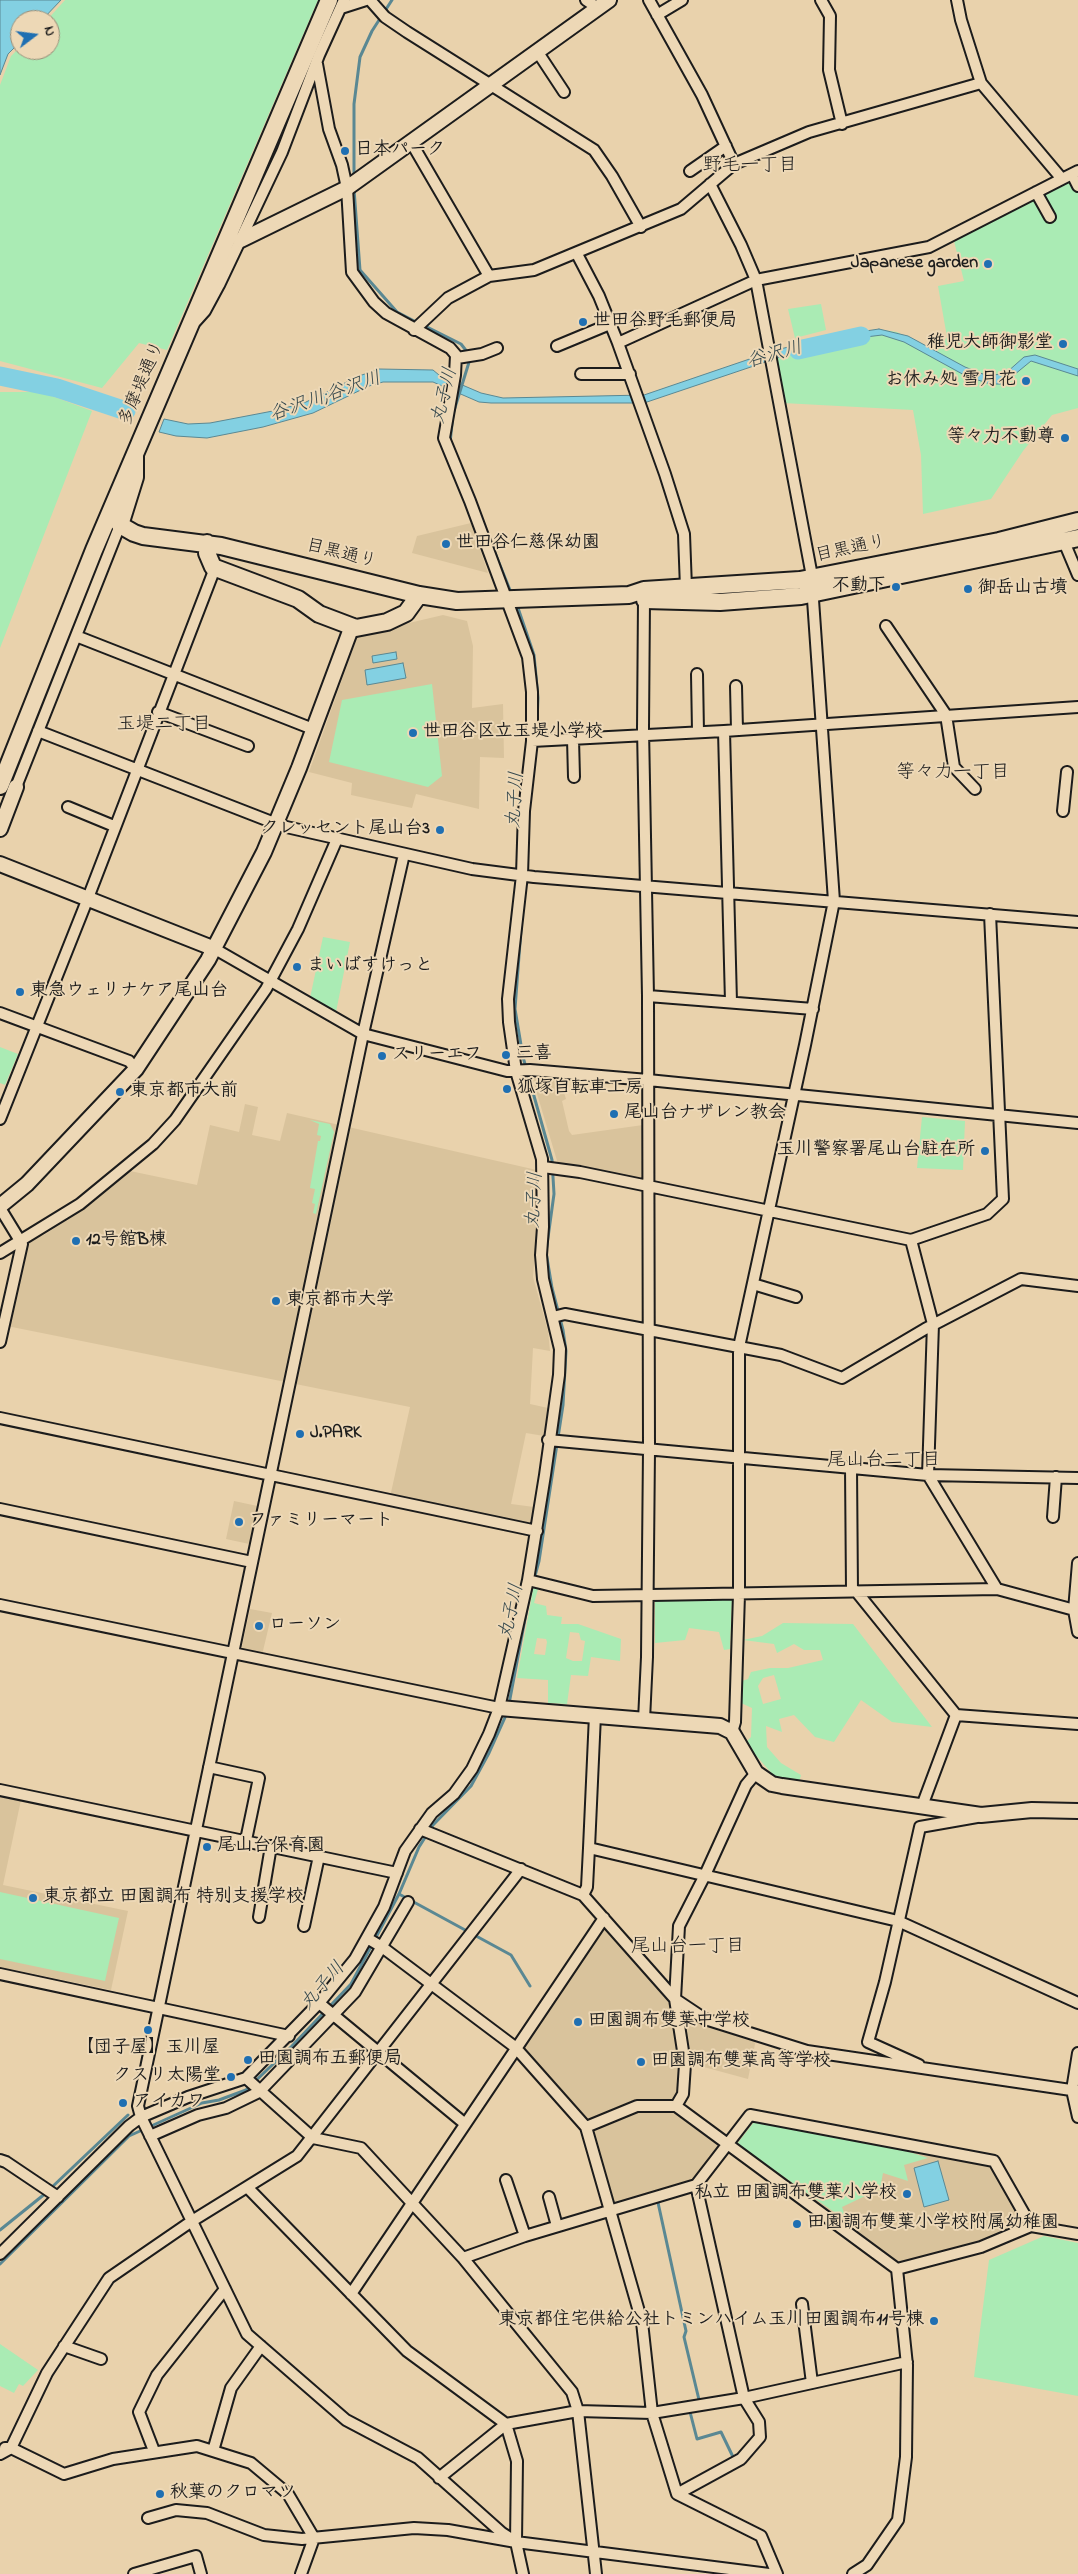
<!DOCTYPE html>
<html>
<head>
<meta charset="utf-8">
<style>
	body { margin:0 }
	#map { position:relative; width:1078px; height:2574px; overflow:hidden; background:#e9d2ac; font-family:"Indie Flower",sans-serif }
	canvas { display:block }
	.north { position:absolute; left:10px; top:10px; width:50px; height:50px; box-sizing:border-box; background:#edd8b6; border:1px solid #998d78; border-radius:50%; rotate:75deg; font-size:14px; font-weight:700; line-height:20px; text-align:center; color:#1c1c1c }
	.north::after { content:''; display:block; margin:auto; width:18px; height:22px; background:#1f6fb2; clip-path:polygon(50% 0,100% 100%,50% 72%,0 100%) }
</style>
</head>
<body>
<div id="map">
<canvas width="1078" height="2574"></canvas>
<div class="north">N</div>
</div>
<script>
const ctx = document.querySelector('canvas').getContext('2d');
ctx.lineJoin = 'round';
function fill(path, color) { ctx.fillStyle = color; ctx.fill(path, 'evenodd'); }
const toPath = rows => new Path2D(rows.map(r => 'M' + r).join(''));
function trace(path, color, width, dash) { ctx.strokeStyle = color; ctx.lineWidth = width; ctx.lineCap = dash ? 'butt' : 'round'; ctx.setLineDash(dash || []); ctx.stroke(path); }
function drawText(font, color, halo, rows, align = 'center') {
  ctx.font = font + ' "Indie Flower","Klee One",sans-serif'; ctx.lineWidth = 4; ctx.setLineDash([]); ctx.textBaseline = 'middle'; ctx.strokeStyle = halo; ctx.fillStyle = color; for (const [text, x, y, turn = 0] of rows) {
    ctx.save(); ctx.translate(x, y); ctx.rotate((+turn || 0) * Math.PI / 180); ctx.textAlign = isNaN(turn) ? turn : align; if (halo) ctx.strokeText(text, 0, 0); ctx.fillText(text, 0, 0); ctx.restore();
  }
}
const built = toPath([
	[471,523,488,573,412,553,417,536],
	[443,615,467,621,473,646,472,708,503,704,504,758,480,757,479,809,416,794,412,808,351,795,352,783,309,772,358,635],
	[532,1077,560,1080,566,1099,562,1101,569,1131,572,1135,643,1125,647,1180,558,1164],
	[245,1104,258,1107,252,1135,280,1141,287,1113,541,1171,533,1277,548,1331,550,1351,533,1348,530,1404,548,1408,544,1436,526,1433,511,1504,534,1507,532,1524,529,1526,390,1497,410,1407,7,1326,24,1246,29,1241,44,1235,84,1209,130,1171,197,1185,210,1125,239,1132],
	[234,1501,262,1507,254,1545,226,1539],
	[250,1609,272,1613,262,1655,241,1651],
	[0,1790,22,1795,3,1885,128,1911,111,1990,0,1967],
	[605,1926,669,2003,680,2062,678,2091,672,2102,590,2121,521,2046,602,1927],
	[680,2010,756,2039,748,2079,689,2063],
	[638,2109,676,2111,720,2147,695,2181,617,2205,612,2202,592,2129],
	[752,2120,993,2165,1025,2223,979,2242,900,2263,733,2143]
]);
const green = toPath([
	[65,0,318,0,167,350,139,343,102,388,0,361,0,85,11,56,20,47,20,50,50,50,50,20,47,20],
	[1078,177,1078,408,1052,415,1023,451,991,499,923,514,921,455,913,410,783,403,775,351,807,342,883,330,897,332,936,353,947,337,938,286,964,281,954,241],
	[821,304,826,330,795,338,788,309],
	[0,392,41,392,92,411,0,648],
	[432,684,442,776,428,787,329,762,342,700],
	[323,937,350,942,336,1012,310,998],
	[0,1047,18,1054,5,1085,0,1083],
	[922,1117,965,1121,963,1170,917,1168],
	[310,1120,330,1124,334,1132,316,1214,313,1213,315,1204,312,1203,315,1189,310,1188,318,1141,320,1141,321,1136,317,1135,319,1124],
	[534,1584,539,1586,534,1603,546,1606,547,1615,562,1617,561,1624,578,1624,621,1639,620,1661,591,1657,588,1676,571,1675,567,1704,548,1703,548,1680,517,1678],
	[570,1632,579,1633,581,1640,585,1641,582,1661,573,1661,566,1658],
	[537,1638,546,1639,547,1642,545,1655,534,1654],
	[732,1598,730,1649,724,1650,719,1632,689,1628,685,1640,655,1643,655,1601],
	[783,1623,853,1624,932,1727,892,1722,861,1700,834,1742,815,1737,794,1715,779,1719,782,1732,766,1726,767,1747,781,1763,801,1775,799,1783,775,1777,745,1743,751,1737,752,1708,739,1702,739,1682,748,1679,751,1672,770,1668,788,1668,823,1660,820,1650,804,1650,794,1644,777,1653,774,1644,743,1640,762,1636],
	[774,1675,781,1699,763,1704,758,1686,763,1678],
	[0,1892,119,1918,105,1981,0,1959],
	[754,2122,900,2149,928,2158,904,2165,908,2181,883,2173,880,2189,842,2207,847,2221,737,2144],
	[1044,2236,1078,2243,1078,2396,974,2377,989,2260],
	[0,2344,38,2370,23,2386,19,2384,14,2393,0,2386]
]);
const water = toPath([
	[0,0,61,0,42,20,20,20,20,42,8,54,0,75,0,0],
	[879,329,908,336,965,367,988,376,1006,373,1024,357,1035,355,1078,369,1078,376,1031,361,1003,384,990,384,966,376,904,342,882,335,825,342,644,403,491,403,479,402,433,382,383,382,369,386,313,413,263,427,207,438,176,436,159,432,164,419,188,424,210,423,278,410,306,402,359,376,379,369,433,370,439,375,481,393,503,398,644,395,773,351,826,337,879,329],
	[396,652,397,659,373,663,372,656,396,652],
	[403,663,406,678,367,685,365,670,403,663],
	[938,2161,949,2200,924,2207,914,2168,938,2161]
]);
const stream = toPath([
	[354,178,354,104,360,57,372,31,392,0],
	[354,189,360,270,397,312,418,323],
	[423,325,461,344,468,353],
	[450,443,453,414,470,359],
	[489,538,512,595],
	[517,605,534,655,538,698,537,721],
	[509,1704,529,1598,539,1561,563,1405,566,1351,563,1330,552,1288,546,1252,554,1194,552,1160,523,1057,515,1009,522,916],
	[399,1894,511,1955,530,1986],
	[51,2188,128,2115],
	[657,2198,686,2331,684,2337,700,2404],
	[0,2230,46,2193],
	[0,2264,129,2136,202,2103,219,2100,246,2090,292,2046,351,1984,399,1894,419,1847,433,1825,471,1786,489,1753,507,1713],
	[689,2408,697,2439,721,2432,735,2461]
]);
const river = toPath([
	[798,350,861,336],
	[0,376,57,388,126,411]
]);
const street = toPath([
	[370,0,385,17,407,32,594,150,612,176,641,227],
	[586,0,598,8],
	[649,0,702,95,734,164],
	[821,0,830,16,829,70,842,124],
	[341,8,366,0],
	[657,15,682,0],
	[537,51,564,92],
	[411,142,489,276],
	[690,171,726,146],
	[1072,174,1078,186],
	[1062,179,1078,171],
	[710,184,741,245,756,280,811,571,834,901,805,1045,739,1347,739,1594,735,1722,732,1732],
	[1036,192,1050,217],
	[577,254,599,296,618,343,665,474,684,534,686,588],
	[196,321,205,311,219,285,282,152,319,55,344,0],
	[414,330,448,298,489,276,534,270,681,209,734,164,809,132,981,83],
	[618,343,756,280,929,247,1062,179,981,83,961,20,957,0],
	[557,346,610,324],
	[457,358,482,354,497,348],
	[581,374,630,374],
	[1062,537,1078,575],
	[644,600,643,729,648,996,649,1450,647,1657,644,1720],
	[886,626,946,715,954,767,975,789],
	[76,636,313,729],
	[697,674,698,732],
	[736,686,737,730],
	[158,712,248,746],
	[38,731,282,826,472,869,534,877,1078,922],
	[724,731,731,1002],
	[573,739,574,777],
	[532,741,724,731,1078,707],
	[16,787,120,525],
	[68,807,114,826],
	[1063,811,1067,772],
	[404,854,363,1034,138,2106,141,2117,247,2334,346,2420,418,2458,502,2533,516,2542],
	[215,949,363,1034,507,1071,530,1070,648,1080,1078,1123],
	[648,996,813,1009],
	[0,1013,129,1061,136,1069],
	[0,1119,88,898,215,568],
	[543,1167,580,1172,911,1240,987,1214,1003,1199,990,914],
	[0,1208,22,1244,0,1342],
	[911,1240,933,1324,928,1475,997,1589],
	[0,1253,80,1204,153,1144,175,1120,266,989,298,929,337,839],
	[753,1284,796,1297],
	[553,1317,565,1314,781,1355,842,1378,925,1329,1021,1279,1078,1286],
	[0,1418,537,1531],
	[548,1440,928,1475,1078,1478],
	[851,1468,852,1591],
	[0,1509,252,1562],
	[1053,1517,1056,1477],
	[1078,1563,1074,1610,1078,1632],
	[528,1580,593,1596,997,1589,1078,1611],
	[856,1591,956,1715,922,1806],
	[0,1605,499,1708],
	[956,1715,1078,1724],
	[209,1767,259,1778,246,1840],
	[0,1790,397,1873],
	[420,1829,583,1895,675,1999,705,2019,807,2051,1078,2091],
	[589,1848,898,1921,1078,2003],
	[583,1895,587,1887,589,1848,595,1715],
	[259,1917,271,1846],
	[304,1926,319,1856],
	[367,1938,382,1947,515,2047,586,2127,642,2322,652,2413,677,2494,761,2536,777,2574],
	[0,1974,289,2036],
	[319,2003,464,2123],
	[1078,2053,1072,2090,1078,2117],
	[919,2065,868,2042,885,1982,920,1827,977,1817],
	[246,2078,313,2138,361,2148,463,2258,572,2392,578,2411,596,2574],
	[676,2106,683,2094,685,2064,675,1999,679,1926,705,1875,746,1785,756,1773],
	[586,2127,637,2106,676,2106,897,2269,981,2247,1031,2226,1078,2234],
	[150,2136,198,2115,226,2108,259,2092,355,1992,408,1902],
	[0,2160,6,2162,58,2197],
	[506,2180,525,2236],
	[247,2187,407,2351,506,2424,517,2461,516,2542,523,2574],
	[549,2197,557,2226],
	[0,2254,129,2126,141,2117,188,2097,246,2078,319,2003,355,1959,384,1907,405,1851,432,1813,454,1794,472,1769,489,1734,499,1708,528,1580,545,1475,559,1375,560,1349,543,1279,541,1255,543,1227,542,1159,516,1071,509,1022,508,999,522,875,524,811,532,741,532,692,528,657,470,501,444,438,455,375,456,355,450,348,386,313,374,302,352,272,347,188,342,165,329,129,317,64],
	[463,2258,525,2236,696,2185,750,2115,994,2161,1031,2226],
	[351,2294,604,1918],
	[802,2304,812,2383],
	[64,2346,101,2359],
	[5,2448,11,2448,64,2474,113,2459,197,2446,251,2463,288,2494,314,2538,301,2574],
	[154,2451,139,2412,157,2375,225,2289],
	[213,2451,231,2388,261,2346],
	[0,2454,11,2448,47,2373,109,2278,192,2221,297,2156,521,1869],
	[439,2478,506,2424,578,2411,652,2413,744,2398,907,2362],
	[677,2494,741,2459,760,2437,759,2422,744,2398,696,2185],
	[148,2518,176,2510,207,2513,264,2535,302,2539,414,2528,448,2530,516,2542,769,2574],
	[134,2574,196,2556,201,2574],
	[853,2574,867,2565,898,2520,906,2457,907,2365,897,2269]
]);
const secondary = toPath([
	[241,240,347,188,609,0],
	[0,829,16,787],
	[0,864,215,949],
	[0,1206,27,1184,136,1069,208,960,264,852,299,768,352,626],
	[499,1708,720,1726,732,1732,756,1773,772,1784,782,1786,981,1815,1032,1810,1078,1811]
]);
const primary = toPath([
	[135,454,135,477,120,525,134,533,143,536,221,546,419,595,457,601,629,595,644,590,800,580,999,541,1078,521],
	[207,543,207,553,213,567,298,599,319,614,356,628,387,622,406,613,419,595],
	[645,600,720,602,801,596,1078,538],
	[0,786,94,550,329,0]
]);
const markers = [
	[345,151,5,"#1f6fb2"],
	[988,264,5,"#1f6fb2"],
	[583,322,5,"#1f6fb2"],
	[1063,344,5,"#1f6fb2"],
	[1026,381,5,"#1f6fb2"],
	[1065,438,5,"#1f6fb2"],
	[446,544,5,"#1f6fb2"],
	[896,587,5,"#1f6fb2"],
	[968,589,5,"#1f6fb2"],
	[413,733,5,"#1f6fb2"],
	[440,830,5,"#1f6fb2"],
	[297,967,5,"#1f6fb2"],
	[20,992,5,"#1f6fb2"],
	[506,1055,5,"#1f6fb2"],
	[382,1056,5,"#1f6fb2"],
	[507,1089,5,"#1f6fb2"],
	[120,1092,5,"#1f6fb2"],
	[614,1114,5,"#1f6fb2"],
	[985,1151,5,"#1f6fb2"],
	[76,1241,5,"#1f6fb2"],
	[276,1301,5,"#1f6fb2"],
	[300,1434,5,"#1f6fb2"],
	[239,1522,5,"#1f6fb2"],
	[259,1626,5,"#1f6fb2"],
	[207,1847,5,"#1f6fb2"],
	[33,1898,5,"#1f6fb2"],
	[578,2022,5,"#1f6fb2"],
	[148,2030,5,"#1f6fb2"],
	[248,2060,5,"#1f6fb2"],
	[641,2062,5,"#1f6fb2"],
	[231,2077,5,"#1f6fb2"],
	[123,2103,5,"#1f6fb2"],
	[907,2194,5,"#1f6fb2"],
	[797,2224,5,"#1f6fb2"],
	[934,2321,5,"#1f6fb2"],
	[160,2494,5,"#1f6fb2"]
];
const poiNames = [
	["日本パーク",355,151],
	["Japanese garden",978,264,"right"],
	["世田谷野毛郵便局",593,322],
	["稚児大師御影堂",1053,344,"right"],
	["お休み処 雪月花",1016,381,"right"],
	["等々力不動尊",1055,438,"right"],
	["世田谷仁慈保幼園",456,544],
	["不動下",886,587,"right"],
	["御岳山古墳",978,589],
	["世田谷区立玉堤小学校",423,733],
	["クレッセント尾山台3",430,830,"right"],
	["まいばすけっと",307,967],
	["東急ウェリナケア尾山台",30,992],
	["三喜",516,1055],
	["スリーエフ",392,1056],
	["狐塚自転車工房",517,1089],
	["東京都市大前",130,1092],
	["尾山台ナザレン教会",624,1114],
	["玉川警察署尾山台駐在所",975,1151,"right"],
	["12号館B棟",86,1241],
	["東京都市大学",286,1301],
	["J.PARK",310,1434],
	["ファミリーマート",249,1522],
	["ローソン",269,1626],
	["尾山台保育園",217,1847],
	["東京都立 田園調布 特別支援学校",43,1898],
	["田園調布雙葉中学校",588,2022],
	["【団子屋】玉川屋",148,2049,"center"],
	["田園調布五郵便局",258,2060],
	["田園調布雙葉高等学校",651,2062],
	["クスリ太陽堂",221,2077,"right"],
	["アイカワ",133,2103],
	["私立 田園調布雙葉小学校",897,2194,"right"],
	["田園調布雙葉小学校附属幼稚園",807,2224],
	["東京都住宅供給公社トミンハイム玉川田園調布11号棟",924,2321,"right"],
	["秋葉のクロマツ",170,2494]
];
const streetNames = [
	["多摩堤通り",143,384,-67],
	["目黒通り",851,550,-12],
	["目黒通り",341,555,14]
];
const neighbourhoodNames = [
	["野毛一丁目",750,167],
	["玉堤二丁目",164,726],
	["等々力一丁目",953,774],
	["尾山台二丁目",884,1462],
	["尾山台一丁目",688,1948]
];
const waterNames = [
	["谷沢川",775,356,-16],
	["丸子川",446,396,-76],
	["谷沢川;谷沢川",326,398,-19],
	["丸子川",517,800,-86],
	["丸子川",536,1200,-87],
	["丸子川",513,1612,-78],
	["丸子川",324,1987,-49]
];
fill(built, '#d9c39c');
fill(green, '#aaebb4');
fill(water, '#83d0e2');
trace(water, '#5a8893', 1);
trace(stream, '#5a8893', 3);
trace(river, '#83d0e2', 19);
trace(street, '#1c1c1c', 14);
trace(secondary, '#1c1c1c', 18);
trace(primary, '#1c1c1c', 20);
trace(street, '#edd8b6', 10);
trace(secondary, '#edd8b6', 14);
trace(primary, '#edd8b6', 16);
for (const [x, y, r, color] of markers) { const dot = new Path2D(); dot.arc(x, y, r, 0, 2 * Math.PI); ctx.fillStyle = color; ctx.fill(dot); trace(dot, '#edd8b6', 2); }
drawText('bold 18px', '#1c1c1c', '#edd8b6', poiNames, 'left');
drawText('18px', '#1c1c1c', '#edd8b6', streetNames);
drawText('19px', '#1c1c1c', '#edd8b6', neighbourhoodNames);
drawText('italic 19px', '#36494e', '#edd8b6', waterNames);
</script>
</body>
</html>
